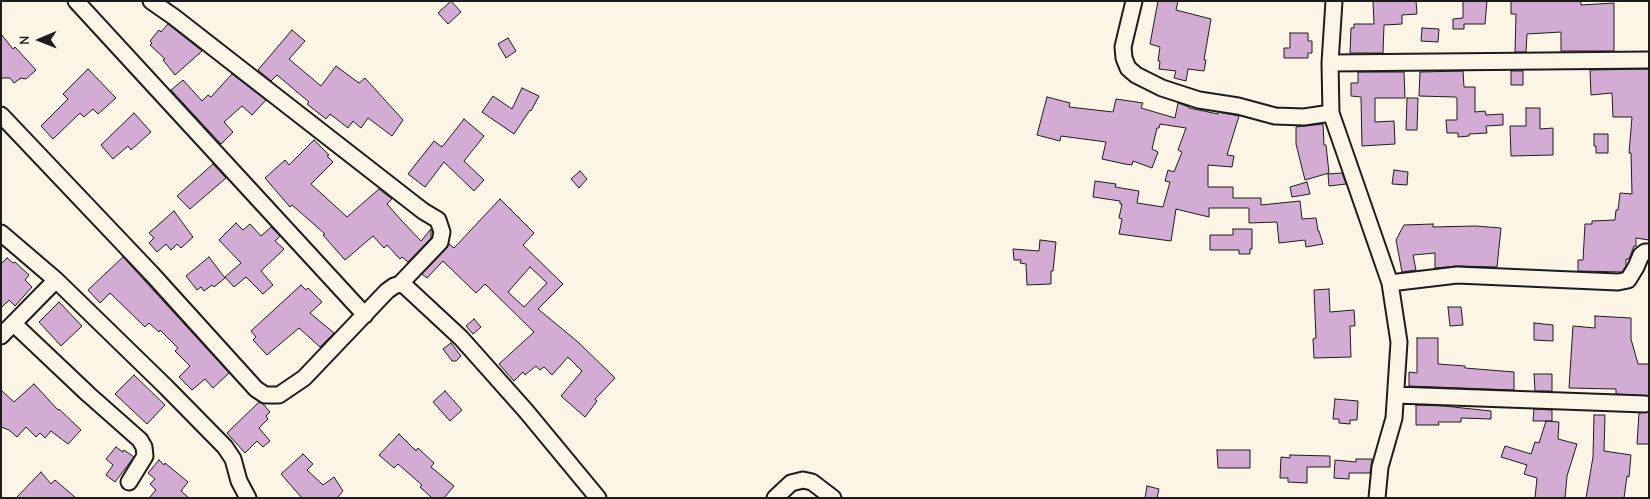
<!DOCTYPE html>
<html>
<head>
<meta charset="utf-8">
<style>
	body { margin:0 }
	#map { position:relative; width:1650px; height:499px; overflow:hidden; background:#fcf5e5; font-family:"Comic Neue",sans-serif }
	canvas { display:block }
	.frame { position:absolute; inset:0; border:2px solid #1c1c1c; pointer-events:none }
	.north { position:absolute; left:15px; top:15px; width:50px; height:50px; -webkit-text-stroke:4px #fcf5e5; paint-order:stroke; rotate:269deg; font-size:14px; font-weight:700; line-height:20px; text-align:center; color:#1c1c1c }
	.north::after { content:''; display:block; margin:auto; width:18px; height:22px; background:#1c1c1c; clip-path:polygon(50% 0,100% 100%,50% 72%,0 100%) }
</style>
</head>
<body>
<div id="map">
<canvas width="1650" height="499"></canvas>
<div class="frame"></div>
<div class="north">N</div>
</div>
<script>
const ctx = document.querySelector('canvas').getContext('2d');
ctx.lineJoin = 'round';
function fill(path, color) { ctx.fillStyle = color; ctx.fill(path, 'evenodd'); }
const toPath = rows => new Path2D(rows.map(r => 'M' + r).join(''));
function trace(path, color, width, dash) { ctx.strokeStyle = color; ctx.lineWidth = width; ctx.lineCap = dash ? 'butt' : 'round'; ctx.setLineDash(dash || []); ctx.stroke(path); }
const building = toPath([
	[451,1,461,12,448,24,438,13,451,1],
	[1158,1,1178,1,1176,10,1211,19,1204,60,1206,60,1204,71,1188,69,1186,81,1174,78,1176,71,1159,69,1160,61,1158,61,1160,47,1150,44,1158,1],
	[1373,1,1416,1,1417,14,1402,15,1402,24,1384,25,1383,53,1350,53,1351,28,1354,28,1354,24,1374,24,1373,1],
	[1463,1,1487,1,1485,24,1464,24,1464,29,1453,29,1453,19,1463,18,1463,1],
	[1511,1,1581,1,1581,5,1614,3,1614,51,1561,51,1561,32,1527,34,1526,52,1515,52,1516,14,1511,14,1511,1],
	[168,24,202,51,175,75,163,60,165,59,150,45,152,43,150,41,159,30,161,32,168,24],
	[1422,28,1439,29,1438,42,1421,41,1422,28],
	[292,30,305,41,289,59,321,86,336,66,359,83,365,78,403,120,392,136,368,118,361,128,353,121,348,128,330,114,326,119,307,104,309,102,277,75,271,81,258,70,292,30],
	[1290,33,1308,33,1308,41,1312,41,1312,53,1308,53,1308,58,1284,58,1284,48,1290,48,1290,33],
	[1,34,13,49,15,47,36,70,26,79,21,78,14,83,10,78,1,78,1,34],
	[508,38,516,51,506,58,498,44,508,38],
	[88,69,116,98,98,114,93,109,84,117,80,113,53,139,41,126,68,99,63,94,88,69],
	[1649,69,1649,240,1636,238,1636,246,1634,246,1629,259,1626,259,1626,266,1622,272,1578,271,1578,260,1583,260,1585,224,1592,224,1592,221,1615,220,1616,210,1618,210,1620,193,1632,194,1631,153,1629,153,1632,117,1613,117,1612,93,1591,95,1590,70,1649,69],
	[1463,71,1464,87,1475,87,1475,112,1485,111,1486,115,1503,114,1503,125,1486,126,1487,133,1469,134,1469,136,1458,137,1458,133,1447,133,1446,120,1457,120,1457,98,1455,97,1419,96,1420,72,1463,71],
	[1511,71,1523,71,1523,85,1511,85,1511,71],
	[1358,72,1404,72,1405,98,1375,98,1375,122,1394,121,1395,144,1362,146,1361,97,1351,96,1351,83,1358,83,1358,72],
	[232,74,266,100,252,115,242,106,224,122,233,132,221,144,171,90,183,80,202,101,208,95,211,97,232,74],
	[522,88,539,96,531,111,530,110,514,134,482,112,493,96,512,109,522,88],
	[1047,97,1070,103,1069,107,1113,112,1116,99,1143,103,1141,108,1175,118,1178,103,1189,107,1189,108,1218,114,1218,112,1239,116,1227,155,1234,156,1232,167,1208,165,1208,187,1233,187,1233,198,1261,198,1261,205,1300,201,1302,219,1316,218,1318,231,1319,231,1323,244,1306,247,1305,240,1279,243,1277,222,1249,223,1249,208,1209,208,1209,217,1176,209,1171,241,1119,234,1122,219,1119,218,1122,204,1120,204,1120,201,1093,197,1095,181,1116,184,1115,187,1139,191,1137,203,1163,207,1170,182,1165,181,1168,170,1174,172,1182,152,1178,150,1186,128,1160,124,1159,128,1157,128,1152,149,1158,152,1152,168,1133,161,1132,165,1125,164,1102,159,1106,142,1061,136,1060,141,1037,135,1047,97],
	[1407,98,1418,98,1417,130,1406,130,1407,98],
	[1526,108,1540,108,1540,129,1553,128,1553,155,1511,156,1510,126,1526,126,1526,108],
	[134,113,151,132,131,150,128,146,113,159,101,145,134,113],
	[464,119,484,136,464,161,484,180,474,191,444,162,425,187,408,174,434,141,442,147,464,119],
	[1323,124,1324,145,1326,145,1329,173,1305,180,1296,144,1296,127,1323,124],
	[1594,134,1608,134,1608,153,1596,153,1596,146,1594,146,1594,134],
	[314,140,329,155,327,156,333,162,311,184,347,217,379,189,392,199,387,204,401,220,421,241,431,229,431,238,408,262,402,257,400,259,387,245,384,248,373,236,345,260,323,235,325,234,292,205,290,207,265,178,285,160,289,165,314,140],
	[213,164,226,178,190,209,177,196,213,164],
	[1394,170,1408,172,1407,185,1392,184,1394,170],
	[580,171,587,179,579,188,571,179,580,171],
	[1342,173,1346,184,1329,186,1328,174,1342,173],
	[1307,182,1310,194,1292,197,1290,187,1307,182],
	[500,199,534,233,523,245,563,284,538,309,578,342,615,378,595,399,597,401,585,417,561,396,582,371,568,357,552,375,544,367,540,370,536,366,525,375,523,372,514,381,499,364,534,332,485,284,476,293,443,261,427,278,422,274,447,248,449,244,454,248,500,199],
	[530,267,547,283,524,307,508,292,530,267],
	[174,211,193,237,181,248,177,244,171,250,166,244,157,252,149,243,154,238,149,233,174,211],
	[236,223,243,230,250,224,261,236,271,227,280,236,275,241,284,249,261,271,273,285,263,294,246,277,234,287,225,277,241,263,219,240,236,223],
	[1433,224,1433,227,1475,226,1501,228,1497,267,1457,266,1435,268,1435,253,1413,255,1416,270,1402,272,1396,240,1404,225,1433,224],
	[1233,229,1252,229,1252,249,1250,249,1250,254,1239,254,1239,250,1210,250,1210,235,1233,235,1233,229],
	[1040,240,1056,242,1053,271,1051,271,1051,284,1027,285,1026,264,1020,263,1021,260,1014,260,1013,249,1039,251,1040,240],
	[123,257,229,373,213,388,205,379,192,390,179,377,190,366,175,351,178,348,160,330,159,332,149,323,145,327,110,293,100,303,88,290,123,257],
	[209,257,225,278,214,287,212,285,204,291,201,287,197,290,186,276,209,257],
	[7,258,13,263,15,262,29,275,25,280,32,287,15,306,9,300,1,308,1,264,7,258],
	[301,285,306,290,308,288,322,302,310,313,334,333,320,347,299,328,267,355,253,340,256,337,251,331,301,285],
	[1329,289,1330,312,1354,310,1355,326,1350,326,1351,357,1314,358,1313,339,1316,338,1314,290,1329,289],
	[59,302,82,326,61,346,39,322,59,302],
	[1448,307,1461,307,1463,325,1450,326,1448,307],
	[1595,316,1631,318,1631,339,1638,364,1649,364,1649,396,1616,394,1616,389,1569,388,1573,326,1595,328,1595,316],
	[474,319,481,327,473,334,466,326,474,319],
	[1534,323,1553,325,1553,341,1534,340,1534,323],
	[1417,338,1438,338,1438,364,1465,366,1465,368,1514,372,1514,390,1409,386,1409,372,1417,373,1417,338],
	[451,343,461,356,456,361,452,361,443,349,451,343],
	[1534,374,1552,374,1552,391,1535,391,1534,374],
	[134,375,165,405,147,424,115,394,134,375],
	[34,384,58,410,59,409,81,430,68,444,51,431,45,438,40,433,36,437,26,427,17,437,9,430,1,427,1,390,14,402,34,384],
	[445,391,462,410,450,421,433,402,445,391],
	[1335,399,1358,401,1357,420,1350,420,1350,424,1339,423,1339,419,1333,419,1335,399],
	[259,402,263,404,270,412,266,416,268,419,259,428,270,441,263,447,257,441,245,453,227,433,259,402],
	[1416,405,1444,406,1491,411,1491,419,1461,418,1461,422,1438,422,1439,425,1416,425,1416,405],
	[1534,409,1552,410,1552,421,1533,421,1534,409],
	[1649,412,1649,444,1637,444,1639,413,1649,412],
	[1594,415,1605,415,1604,451,1631,455,1629,477,1627,476,1624,498,1586,498,1593,457,1594,415],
	[1546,421,1559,422,1558,439,1577,444,1567,476,1565,498,1535,498,1537,478,1524,474,1527,465,1501,457,1505,446,1531,454,1535,442,1539,443,1546,421],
	[399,434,416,451,418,448,434,463,431,467,454,486,444,498,432,498,420,487,422,485,398,464,394,468,379,455,399,434],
	[116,447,123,452,124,450,134,457,115,482,106,475,113,465,106,459,116,447],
	[1217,450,1250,450,1250,468,1218,468,1217,450],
	[303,454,313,464,307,470,323,485,334,477,343,491,337,498,302,498,281,474,303,454],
	[1290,455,1330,456,1330,467,1307,467,1307,483,1288,482,1288,478,1280,478,1281,457,1290,458,1290,455],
	[1356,459,1372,459,1370,473,1349,473,1349,479,1334,478,1335,460,1356,462,1356,459],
	[159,460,164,465,165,463,188,482,181,491,189,498,149,498,156,490,150,484,155,479,148,473,159,460],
	[41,472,51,484,55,480,76,498,16,498,41,472],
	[1147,486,1159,489,1157,498,1145,498,1147,486]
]);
const minor = toPath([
	[76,1,365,315],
	[151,1,174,17,423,211,438,220,442,232,440,242,400,284],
	[1134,1,1123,47,1124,58,1128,68,1136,75,1162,88,1199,100,1238,106,1275,116,1304,117,1331,113],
	[1334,1,1330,63,1331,113,1390,283,1399,342,1394,418,1380,467,1377,498],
	[1330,63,1649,60],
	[1,115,151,273,256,389,265,395,279,395,304,378,387,291,394,286,400,284,405,286,461,338,526,411,598,498],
	[1,233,56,280,166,387,225,447,233,459,239,481,248,498],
	[1390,283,1457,275,1618,282,1628,280,1636,267,1641,255,1645,252,1649,252],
	[14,324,88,394,140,440,144,447,145,456,129,482],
	[1,336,56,280],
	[1396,395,1645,404],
	[775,498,791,483,803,480,812,482,833,498]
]);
fill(building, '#d3acd3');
trace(building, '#1c1c1c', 1);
trace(minor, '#1c1c1c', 19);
trace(minor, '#fcf5e5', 15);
</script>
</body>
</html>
